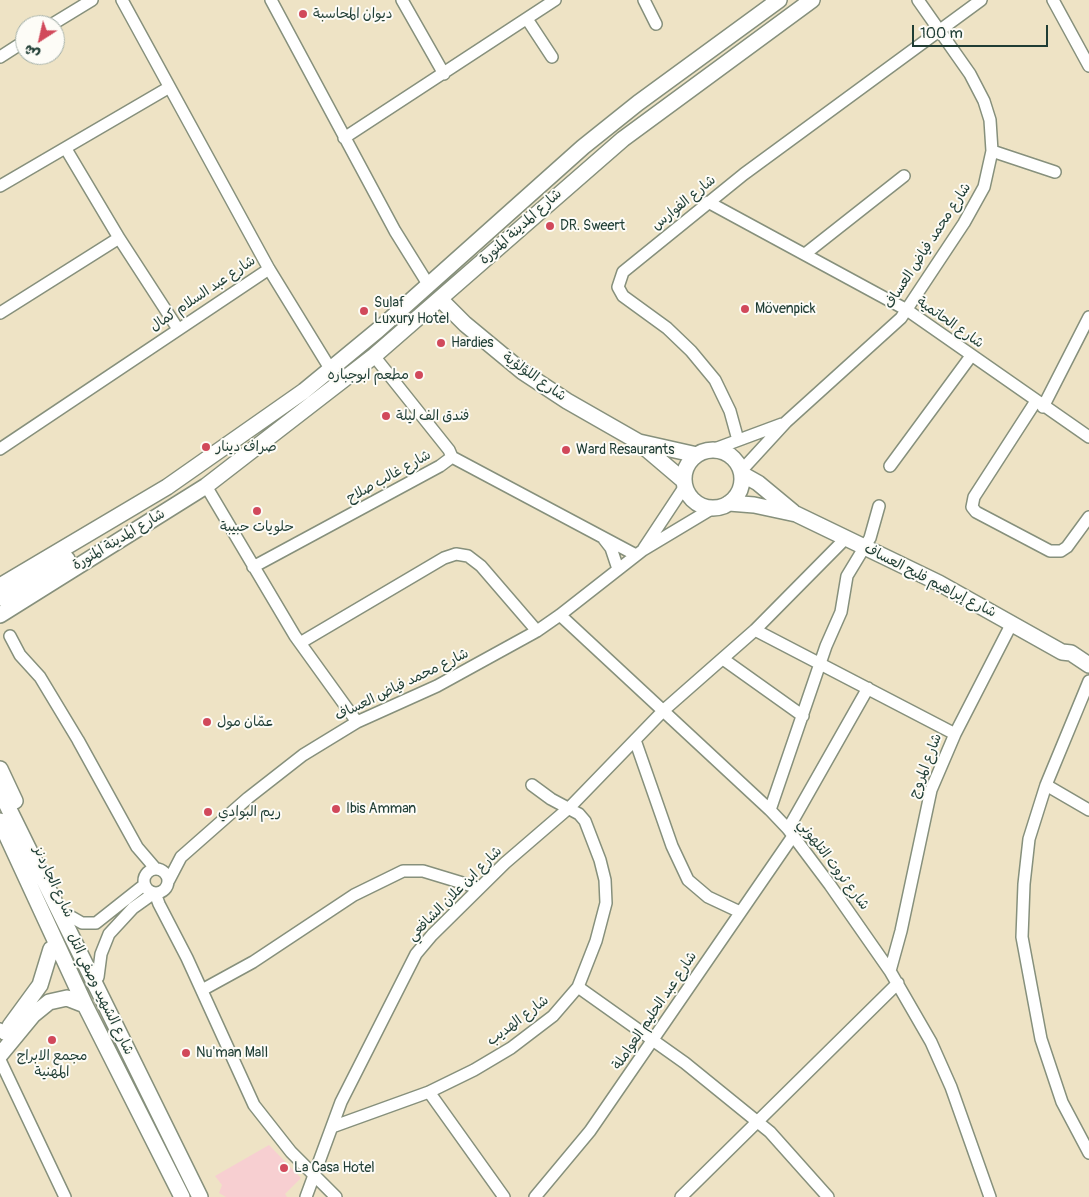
<!DOCTYPE html>
<html>
<head>
<meta charset="utf-8">
<style>
	body { margin:0 }
	#map { position:relative; width:1089px; height:1197px; overflow:hidden; background:#eee3c5; font-family:Pangolin,"Playpen Sans Arabic",sans-serif }
	canvas { display:block }
	.north { position:absolute; left:15px; top:15px; width:50px; height:50px; box-sizing:border-box; background:#fdfcf7; border:1px solid #a4b0a9; border-radius:50%; rotate:215deg; font-size:14px; font-weight:700; line-height:20px; text-align:center; color:#1f3d34 }
	.north::after { content:''; display:block; margin:auto; width:18px; height:22px; background:#d1495b; clip-path:polygon(50% 0,100% 100%,50% 72%,0 100%) }
	.scale { position:absolute; left:912px; top:25px; width:136px; height:22px; box-sizing:border-box; border:2px solid #1f3d34; border-top:0; padding-left:6px; font-size:15px; line-height:18px; white-space:nowrap; color:#1f3d34; -webkit-text-stroke:4px #fdfcf7; paint-order:stroke }
</style>
</head>
<body>
<div id="map">
<canvas width="1089" height="1197"></canvas>
<div class="north">ش</div>
<div class="scale">100 m</div>
</div>
<script>
const ctx = document.querySelector('canvas').getContext('2d');
ctx.lineJoin = 'round';
function fill(path, color) { ctx.fillStyle = color; ctx.fill(path, 'evenodd'); }
const toPath = rows => new Path2D(rows.map(r => 'M' + r).join(''));
function trace(path, color, width, dash) { ctx.strokeStyle = color; ctx.lineWidth = width; ctx.lineCap = dash ? 'butt' : 'round'; ctx.setLineDash(dash || []); ctx.stroke(path); }
function drawText(font, color, halo, rows, align = 'center') {
  ctx.font = font + ' Pangolin,"Playpen Sans Arabic",sans-serif'; ctx.lineWidth = 4; ctx.setLineDash([]); ctx.textBaseline = 'middle'; ctx.strokeStyle = halo; ctx.fillStyle = color; for (const [text, x, y, turn = 0] of rows) {
    ctx.save(); ctx.translate(x, y); ctx.rotate((+turn || 0) * Math.PI / 180); ctx.textAlign = isNaN(turn) ? turn : align; if (halo) ctx.strokeText(text, 0, 0); ctx.fillText(text, 0, 0); ctx.restore();
  }
}
const built = toPath([
	[269,1145,301,1178,285,1194,287,1197,226,1197,219,1193,222,1185,215,1176]
]);
const street = toPath([
	[122,0,269,269,331,370],
	[271,0,395,231,428,284],
	[402,0,444,74],
	[644,0,656,24],
	[1053,0,1089,66],
	[527,19,552,57],
	[51,25,92,0],
	[0,57,25,41],
	[344,138,555,0],
	[66,149,119,238,178,329],
	[992,151,1055,172],
	[0,186,168,88],
	[708,202,907,310,1089,437],
	[805,254,904,176],
	[0,313,119,238],
	[1036,401,974,497,972,507,976,512,1050,551,1061,551,1067,547,1089,517],
	[1043,407,1089,317],
	[738,440,730,411,715,380,691,351,667,328,623,296,618,287,623,272,744,174,981,0],
	[0,449,269,269],
	[712,450,782,424],
	[452,457,636,555],
	[890,466,971,356],
	[741,471,786,422,901,318,964,223,984,187,992,151,990,120,984,101,970,74,918,0],
	[206,486,295,636,357,722],
	[604,539,611,548,618,569],
	[644,548,685,486],
	[253,567,440,466,452,457,449,450,374,356],
	[560,615,770,810,788,829,830,885,890,971,931,1042,951,1087,990,1197],
	[755,630,955,734],
	[10,636,20,655,40,677,78,740,137,847,155,868],
	[300,643,444,558,456,554,468,556,481,566,537,631],
	[723,659,803,716],
	[1089,681,1046,785,1029,839,1024,884,1022,937,1041,1039,1062,1102,1089,1153],
	[635,740,672,846,688,880,708,897,740,912],
	[1046,785,1089,810],
	[770,810,826,646,841,612,847,576,870,538,879,506],
	[788,829,868,688],
	'144 881a12 12 0 1 1 24 0a12 12 0 1 1-24 0Z',
	[169,880,181,857,248,798,303,755,357,722,437,686,537,631,560,615,643,550,713,508],
	[155,893,159,904,187,958,254,1105,291,1152,336,1197],
	[68,915,82,923,96,923,144,885],
	[890,971,901,931,931,790,955,734,1012,623],
	[98,977,101,954,109,934,133,908,154,893],
	[578,987,685,1063,770,1132,828,1197],
	[202,990,253,962,354,895,403,871,423,871,479,888],
	[0,1029,4,1034],
	[0,1060,65,1197],
	[429,1092,504,1197],
	[332,1127,429,1092,474,1070,511,1048,553,1016,578,987,596,941,606,903,605,880,600,860,585,821,579,814,551,799,532,785],
	[306,1197,341,1102,416,954,432,935,505,863,570,807,664,710,755,630,846,538],
	[535,1197,590,1131,793,836],
	[681,1197,898,983]
]);
const secondary = toPath([
	[440,299,465,324,523,372,567,401,637,441,684,481],
	[639,442,697,455],
	'684 479a29 29 0 1 1 58 0a29 29 0 1 1-58 0Z',
	[742,474,758,483,793,512],
	[729,503,754,505,796,514,939,583,1062,652,1071,653,1089,665],
	[0,586,167,487,304,391,378,330,583,147,638,103,779,0],
	[1,598,67,559],
	[0,615,206,486,374,356,623,139,812,0],
	[0,769,15,801],
	[0,791,200,1197],
	[0,821,85,1005,182,1197],
	[10,1026,40,985,51,949],
	[0,1055,33,1015,49,1002,67,998,85,1005]
]);
const markers = [
	[303,14,5,"#d1495b"],
	[550,226,5,"#d1495b"],
	[745,309,5,"#d1495b"],
	[364,311,5,"#d1495b"],
	[441,343,5,"#d1495b"],
	[419,375,5,"#d1495b"],
	[386,416,5,"#d1495b"],
	[206,447,5,"#d1495b"],
	[566,450,5,"#d1495b"],
	[257,511,5,"#d1495b"],
	[207,722,5,"#d1495b"],
	[336,809,5,"#d1495b"],
	[208,812,5,"#d1495b"],
	[52,1040,5,"#d1495b"],
	[186,1053,5,"#d1495b"],
	[284,1168,5,"#d1495b"]
];
const poiNames = [
	["ديوان المحاسبة",313,14],
	["DR. Sweert",560,226],
	["Sulaf",374,303],
	["Luxury Hotel",374,319],
	["Mövenpick",755,309],
	["Hardies",451,343],
	["مطعم ابوجباره",409,375,"right"],
	["فندق الف ليلة",396,416],
	["صراف دينار",216,447],
	["Ward Resaurants",576,450],
	["حلويات حبيبة",257,527,"center"],
	["عمّان مول",217,722],
	["Ibis Amman",346,809],
	["ريم البوادي",218,812],
	["Nu'man Mall",196,1053],
	["مجمع الابراج",52,1056,"center"],
	["المهنية",52,1072,"center"],
	["La Casa Hotel",294,1168]
];
const streetNames = [
	["شارع الفوارس",684,203,-39],
	["شارع المدينة المنورة",521,227,-42],
	["شارع محمد فياض العساف",928,246,-57],
	["شارع عبد السلام كمال",203,294,-34],
	["شارع الحاتمية",950,323,35],
	["شارع اللؤلؤية",534,377,35],
	["شارع غالب صلاح",389,477,-29],
	["شارع المدينة المنورة",119,540,-31],
	["شارع إبراهيم فليح العساف",930,581,27],
	["شارع محمد فياض العساف",402,685,-26],
	["شارع المروج",926,766,-69],
	["شارع ثروت التلهوني",833,865,53],
	["شارع الجاردنز",53,882,65],
	["شارع ابن علان الشافعي",455,894,-45],
	["شارع الشهيد وصفي التل",100,994,64],
	["شارع عبد الحليم العواملة",655,1011,-56],
	["شارع الهديب",518,1021,-37]
];
fill(built, '#f7cfd1');
trace(street, '#86907c', 14);
trace(secondary, '#86907c', 18);
trace(street, '#fff', 11);
trace(secondary, '#fff', 15);
for (const [x, y, r, color] of markers) { const dot = new Path2D(); dot.arc(x, y, r, 0, 2 * Math.PI); ctx.fillStyle = color; ctx.fill(dot); trace(dot, '#fdfcf7', 2); }
drawText('14px', '#1f3d34', '#fdfcf7', poiNames, 'left');
drawText('14px', '#1f3d34', '#fdfcf7', streetNames);
</script>
</body>
</html>
